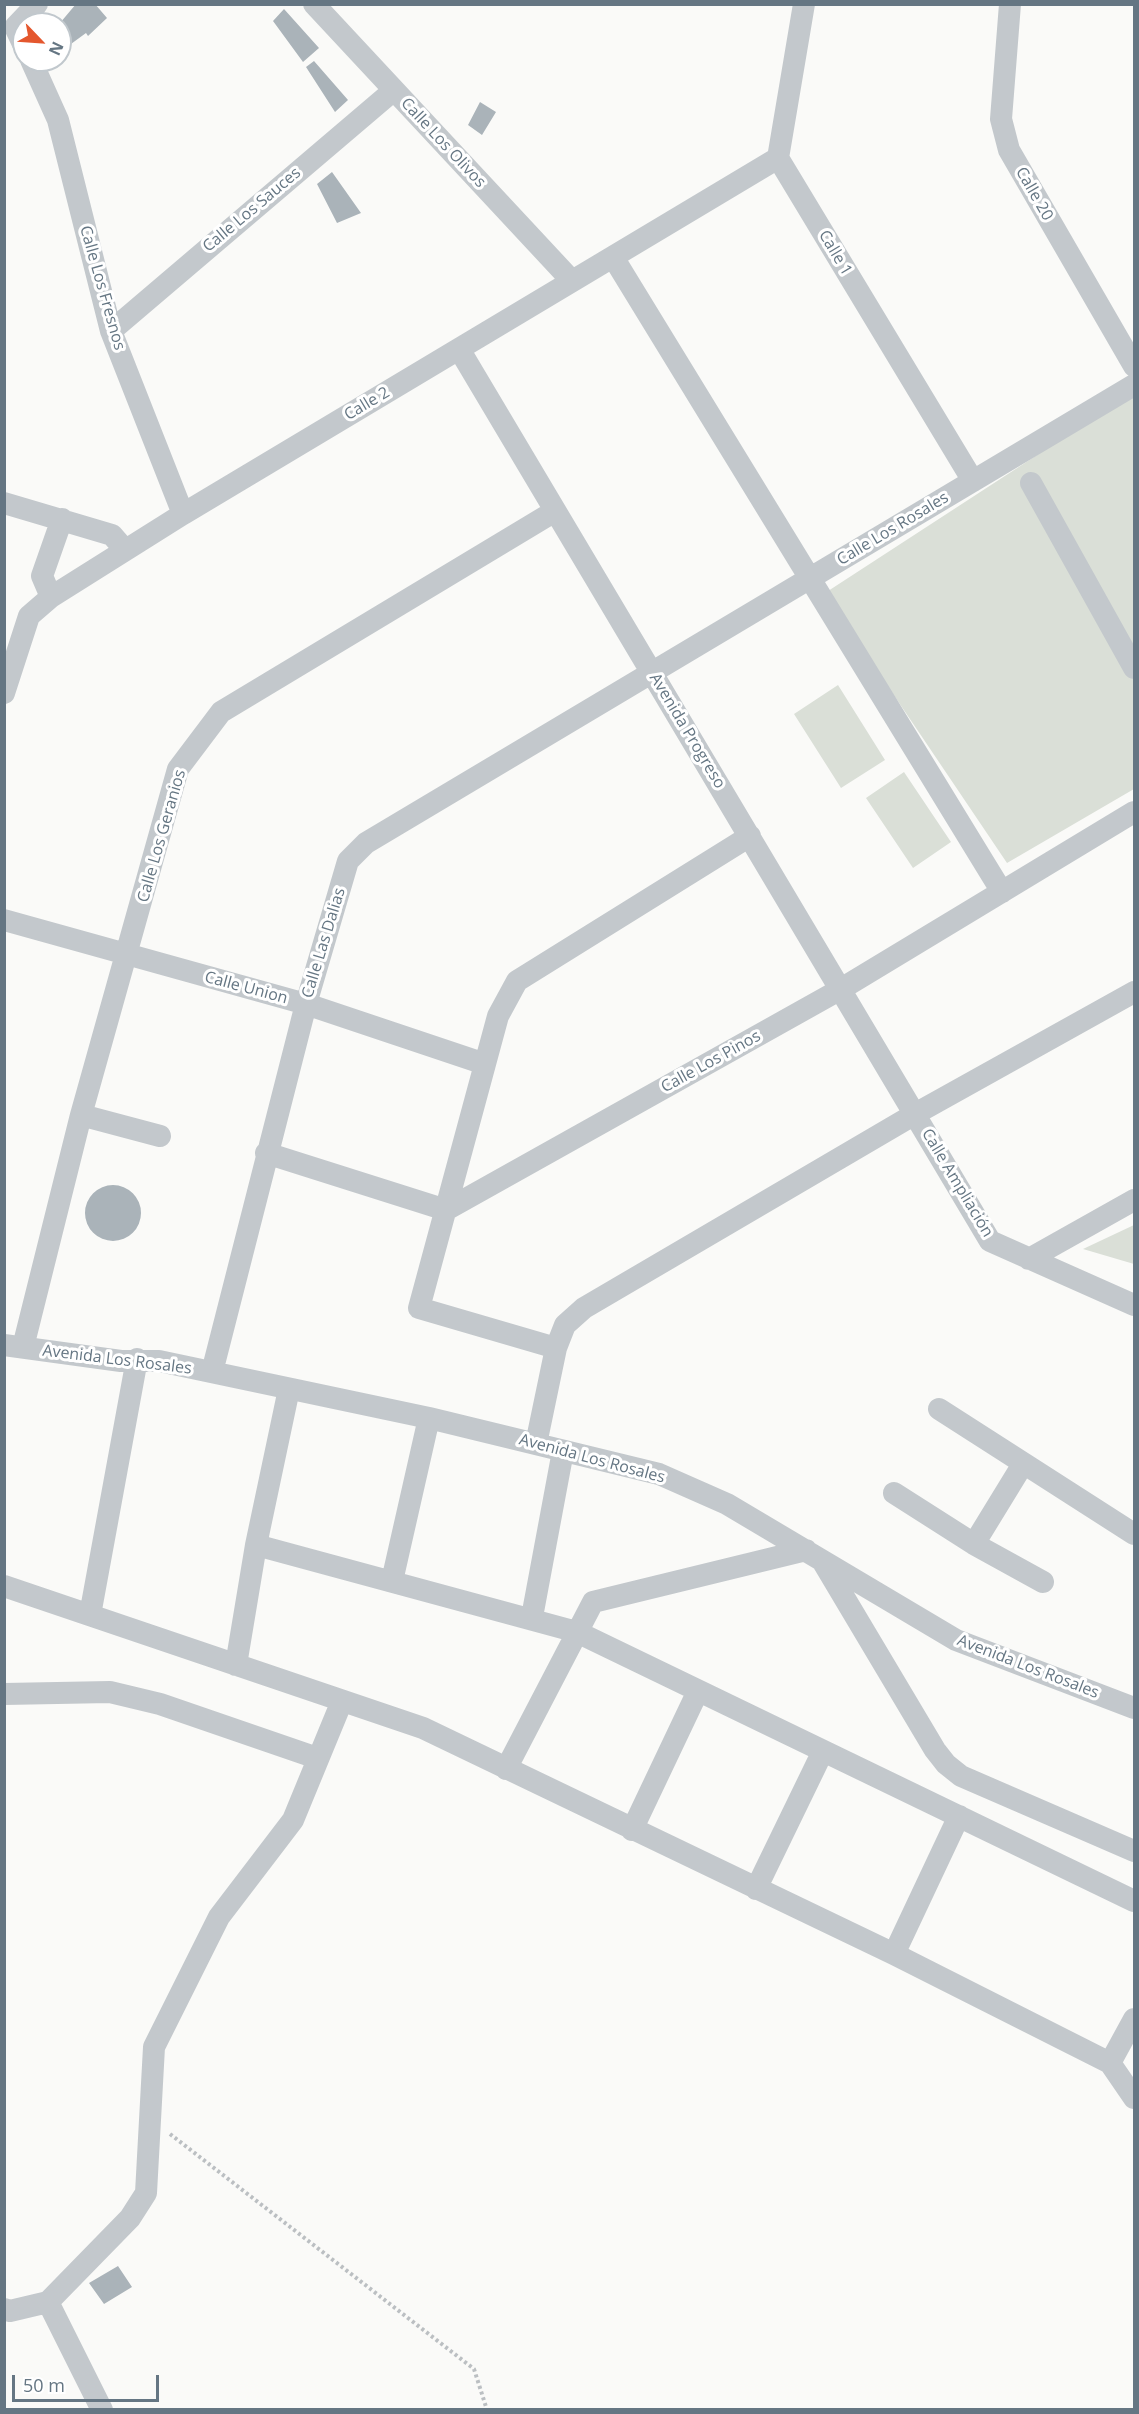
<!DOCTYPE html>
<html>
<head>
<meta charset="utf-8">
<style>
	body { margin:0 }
	#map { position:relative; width:1139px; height:2414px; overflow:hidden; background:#fafaf8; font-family:"Open Sans",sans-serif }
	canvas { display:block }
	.frame { position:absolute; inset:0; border:6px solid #657683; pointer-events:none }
	.north { position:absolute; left:12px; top:12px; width:60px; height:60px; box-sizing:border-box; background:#fff; border:2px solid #c1c8cd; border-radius:50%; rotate:115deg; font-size:16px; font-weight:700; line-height:24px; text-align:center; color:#657683 }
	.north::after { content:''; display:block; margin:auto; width:21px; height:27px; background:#e4572e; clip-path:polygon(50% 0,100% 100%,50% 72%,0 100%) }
	.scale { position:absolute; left:12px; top:2375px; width:147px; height:27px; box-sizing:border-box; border:3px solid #657683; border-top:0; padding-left:8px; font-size:18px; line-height:21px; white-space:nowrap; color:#657683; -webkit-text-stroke:4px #fff; paint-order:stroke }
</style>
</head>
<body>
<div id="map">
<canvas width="1139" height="2414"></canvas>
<div class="frame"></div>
<div class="north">N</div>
<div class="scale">50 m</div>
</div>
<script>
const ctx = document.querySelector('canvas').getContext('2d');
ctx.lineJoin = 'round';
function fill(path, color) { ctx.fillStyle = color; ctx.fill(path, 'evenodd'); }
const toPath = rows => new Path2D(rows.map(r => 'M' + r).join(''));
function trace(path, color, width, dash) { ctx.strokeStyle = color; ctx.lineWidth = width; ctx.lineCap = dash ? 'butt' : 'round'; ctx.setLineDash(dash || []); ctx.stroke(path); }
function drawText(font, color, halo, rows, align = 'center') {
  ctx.font = font + ' "Open Sans",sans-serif'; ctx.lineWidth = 6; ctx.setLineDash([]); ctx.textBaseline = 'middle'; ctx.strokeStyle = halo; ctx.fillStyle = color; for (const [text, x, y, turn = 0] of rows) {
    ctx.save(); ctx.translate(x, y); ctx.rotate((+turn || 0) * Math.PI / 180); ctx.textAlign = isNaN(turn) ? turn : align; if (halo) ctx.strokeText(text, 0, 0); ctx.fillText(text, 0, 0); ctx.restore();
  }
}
const green = toPath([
	[1134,392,1134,789,1007,863,825,593],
	[838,685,885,760,841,788,794,714],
	[904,772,951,842,913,868,866,798],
	[1134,1225,1134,1264,1083,1249]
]);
const building = toPath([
	[76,4,95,4,107,18,88,36,86,33,60,52,60,23],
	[284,9,319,48,303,62,273,21],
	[314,61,348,100,335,112,306,67],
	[480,102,496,112,482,135,468,125],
	[332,172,361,213,337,223,317,184],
	'85 1213a28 28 0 1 1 56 0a28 28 0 1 1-56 0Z',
	[118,2266,132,2287,104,2304,89,2283]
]);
const path = toPath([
	[170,2134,474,2369,487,2410]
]);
const minor = toPath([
	[314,4,572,281],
	[804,4,778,158,973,481],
	[1010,4,1001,119,1009,150,1134,366],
	[24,46,15,27,37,4],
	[31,60,58,120,111,331,183,514],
	[613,257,1002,892],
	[111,331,394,90],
	[459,349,990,1241,1134,1305],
	[1031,483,1134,668],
	[4,503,112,535,125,550],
	[51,597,42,576,62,519],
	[4,693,29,616,51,597,183,514,778,158],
	[4,920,306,1004,485,1064],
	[81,1115,160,1136],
	[266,1153,446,1210,841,989,1134,812],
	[1029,1259,1134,1200],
	[4,1345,121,1361,159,1361,429,1418,659,1474,727,1504,956,1640,1134,1708],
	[23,1347,81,1115,178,769,221,712,555,511],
	[556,1348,419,1308,498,1016,517,981,750,836],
	[212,1372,306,1004,348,861,366,843,1134,385],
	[939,1409,1134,1534],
	[536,1444,556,1348,565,1325,584,1308,915,1114,1134,992],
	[894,1493,974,1544,1043,1582],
	[974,1544,1023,1464],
	[256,1545,577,1632,1134,1901],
	[823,1562,935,1750,946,1764,961,1776,1134,1851],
	[392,1581,429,1418],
	[4,1586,423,1728,894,1954,1110,2063,1134,2098],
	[90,1615,137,1359],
	[532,1617,563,1451],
	[236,1665,256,1545,289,1389],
	[4,1694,110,1692,160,1704,317,1758],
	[506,1769,593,1602,806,1550],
	[632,1830,698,1691],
	[756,1889,823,1751],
	[894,1954,959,1816],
	[1110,2063,1134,2019],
	[48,2302,102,2410],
	[4,2309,10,2311,48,2302,130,2218,146,2193,154,2047,219,1917,293,1820,342,1701]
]);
const streetNames = [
	["Calle Los Olivos",443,143,47],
	["Calle 20",1034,194,60],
	["Calle Los Sauces",252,210,-40],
	["Calle 1",835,253,59],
	["Calle Los Fresnos",102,288,74],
	["Calle 2",367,404,-31],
	["Calle Los Rosales",893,529,-31],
	["Avenida Progreso",687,731,59],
	["Calle Los Geranios",162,836,-74],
	["Calle Las Dalias",324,943,-73],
	["Calle Union",246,988,15],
	["Calle Los Pinos",711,1062,-29],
	["Calle Ampliación",957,1183,59],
	["Avenida Los Rosales",117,1360,7],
	["Avenida Los Rosales",592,1459,15],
	["Avenida Los Rosales",1028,1667,21]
];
fill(green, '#dadfd7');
fill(building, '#aab3b9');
trace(path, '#bbbfc2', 4, [3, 3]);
trace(minor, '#c3c8cc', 22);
drawText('16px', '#657683', '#fff', streetNames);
</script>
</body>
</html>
